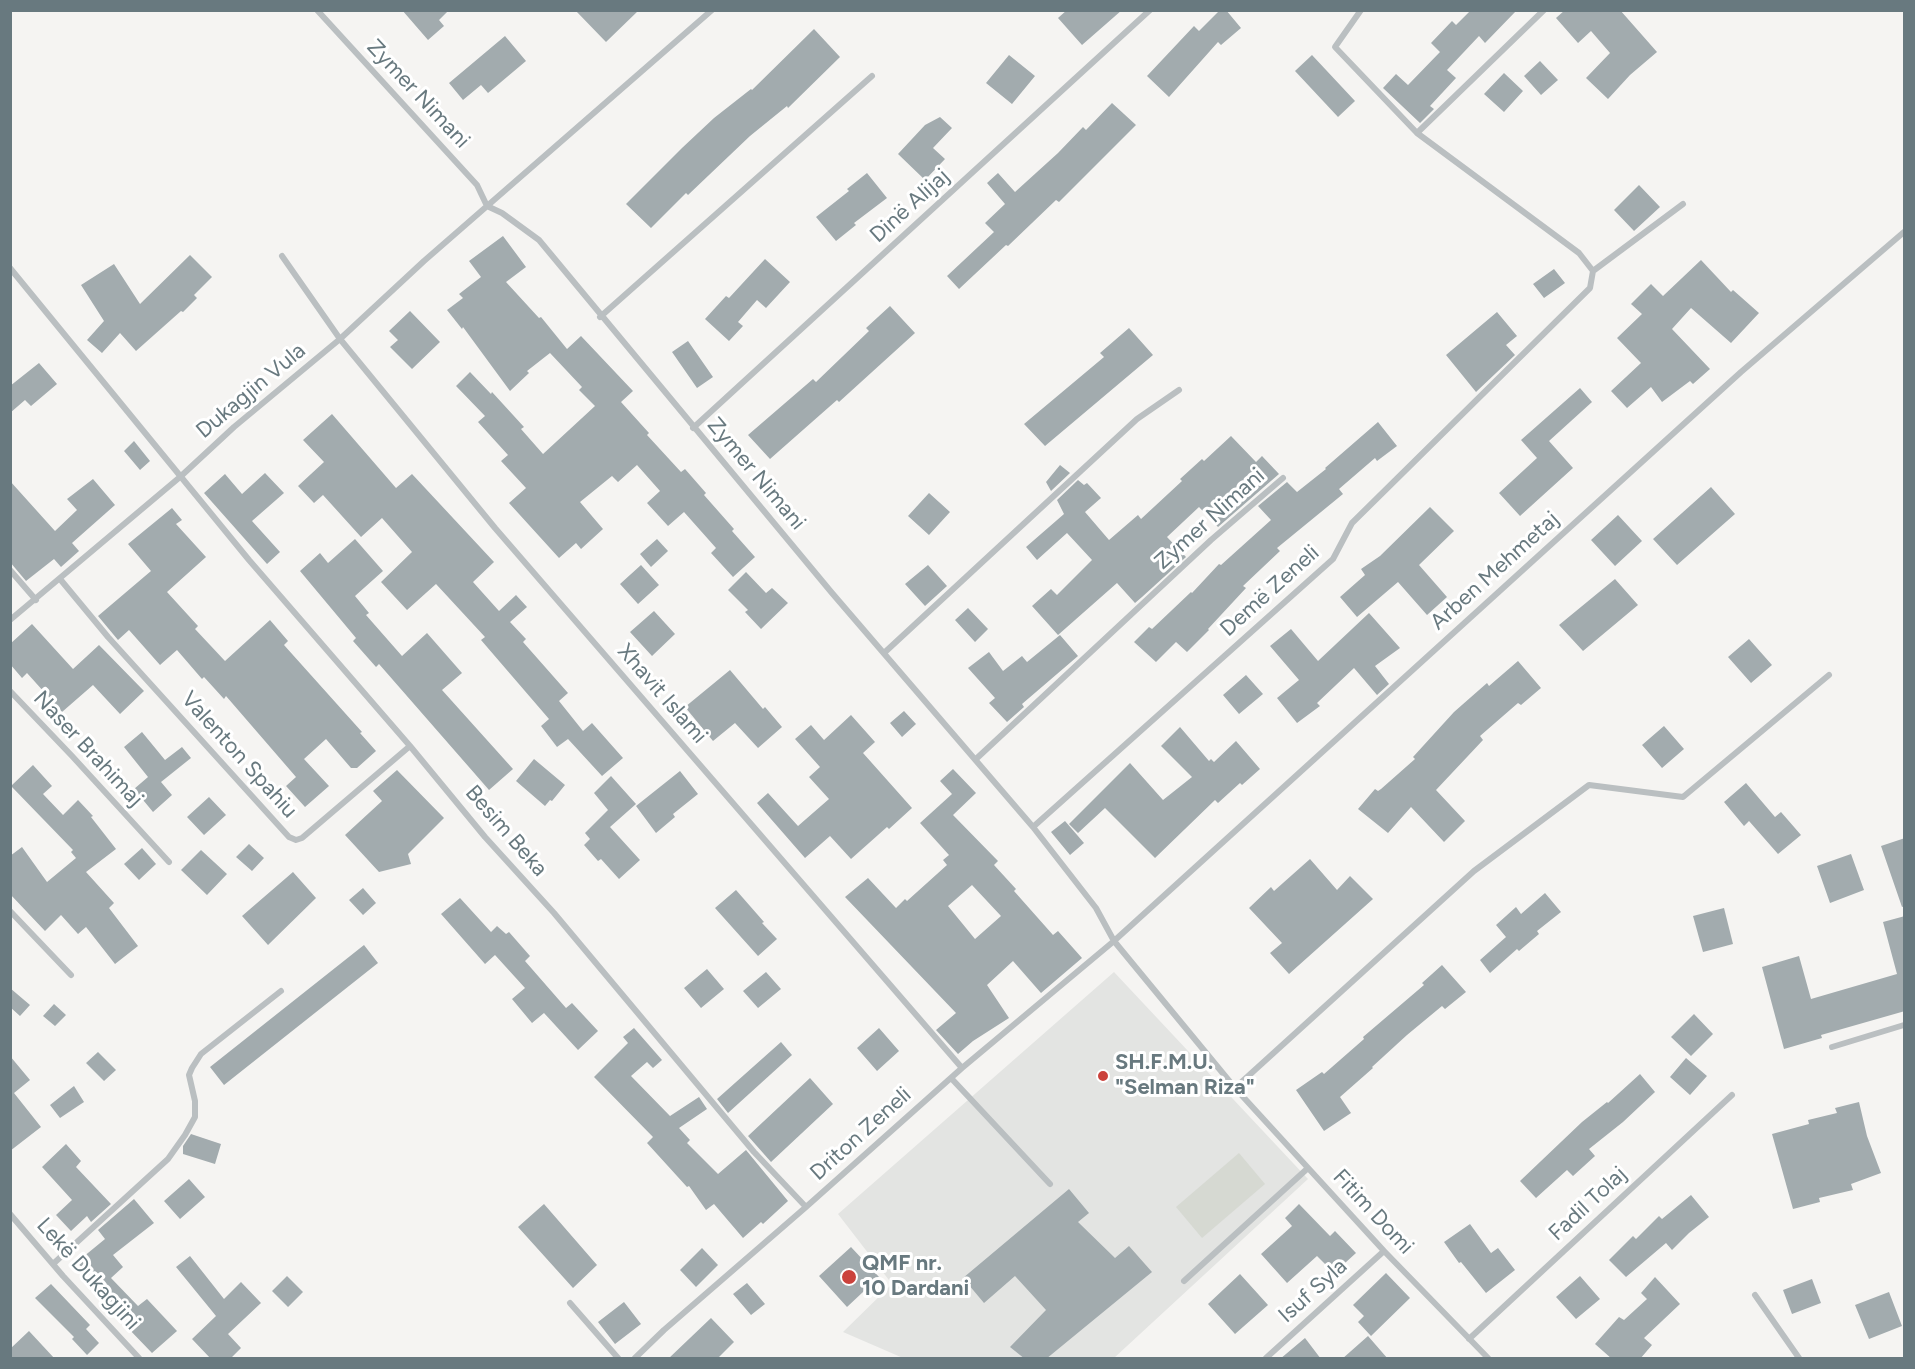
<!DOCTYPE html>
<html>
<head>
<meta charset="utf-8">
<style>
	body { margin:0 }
	#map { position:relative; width:1915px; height:1369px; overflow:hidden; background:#f5f4f2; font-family:Figtree,sans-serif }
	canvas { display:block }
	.frame { position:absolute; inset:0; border:12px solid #68797f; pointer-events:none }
</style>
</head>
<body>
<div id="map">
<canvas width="1915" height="1369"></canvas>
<div class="frame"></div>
</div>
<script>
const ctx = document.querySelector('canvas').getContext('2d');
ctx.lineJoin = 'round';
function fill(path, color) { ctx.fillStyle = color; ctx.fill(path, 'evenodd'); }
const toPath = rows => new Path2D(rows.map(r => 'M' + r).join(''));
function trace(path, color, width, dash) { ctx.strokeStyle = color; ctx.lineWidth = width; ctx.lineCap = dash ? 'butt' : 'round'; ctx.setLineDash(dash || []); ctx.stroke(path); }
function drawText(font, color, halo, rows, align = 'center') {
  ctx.font = font + ' Figtree,sans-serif'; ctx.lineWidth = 6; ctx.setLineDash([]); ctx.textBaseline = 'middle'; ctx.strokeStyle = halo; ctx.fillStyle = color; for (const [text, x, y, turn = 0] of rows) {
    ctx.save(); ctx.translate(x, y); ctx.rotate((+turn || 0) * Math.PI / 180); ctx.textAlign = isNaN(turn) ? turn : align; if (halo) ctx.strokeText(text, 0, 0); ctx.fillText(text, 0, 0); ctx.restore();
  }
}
const built = toPath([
	[1114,972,1308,1179,1114,1358,903,1358,843,1332,892,1284,838,1214]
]);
const green = toPath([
	[1239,1153,1265,1184,1202,1238,1176,1207]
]);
const building = toPath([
	[402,10,449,10,439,20,444,26,428,40],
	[575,10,639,10,606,42],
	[1067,10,1122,10,1082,45,1058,18],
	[1220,10,1226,10,1241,28,1221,45,1218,42,1169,97,1147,76,1194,26,1199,31],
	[1471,10,1517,10,1485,43,1479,36,1447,70,1456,78,1430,106,1434,109,1420,123,1383,88,1396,74,1408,85,1440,52,1431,43,1452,21,1456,25],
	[1565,10,1620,10,1657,52,1630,75,1608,99,1586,78,1610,53,1591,31,1578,43,1556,18],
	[814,29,840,57,788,108,787,106,750,136,688,195,686,193,651,228,626,204,682,148,714,118,751,89,752,90],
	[505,36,526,61,488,93,481,85,463,100,449,83],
	[1009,55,1035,76,1012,104,986,83],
	[1312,55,1355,101,1338,117,1295,71],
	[1540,61,1558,80,1541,95,1524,76],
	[1504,73,1523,91,1504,112,1484,94],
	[1112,103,1136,125,1059,202,1056,200,1008,246,1006,245,959,289,947,276,994,232,985,223,1005,204,987,183,998,173,1015,192,1058,153,1083,127,1086,130],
	[940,117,952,128,933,148,945,159,925,180,898,154,925,125],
	[867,173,887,198,854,223,856,225,836,241,816,217,849,191,847,189],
	[1639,185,1660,207,1634,231,1614,210],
	[503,236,526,267,506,282,539,318,541,317,567,349,581,336,633,391,621,402,649,433,647,435,681,472,685,469,706,493,704,495,734,529,732,531,755,557,733,577,711,553,716,548,684,512,668,526,647,503,660,491,637,465,618,482,612,476,580,502,603,529,581,549,576,543,559,558,509,503,526,488,501,461,508,455,478,422,485,416,456,386,470,372,491,394,492,392,524,427,521,429,543,454,595,406,579,390,582,387,550,353,527,371,529,373,510,391,463,327,462,329,447,310,463,298,459,294,481,277,469,261],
	[190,255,212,277,194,295,197,298,183,312,181,311,136,351,120,333,102,353,87,340,104,321,81,285,114,264,140,304],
	[765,259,790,282,766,308,757,300,738,322,743,326,729,341,705,319,726,296,729,298],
	[1701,260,1731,292,1733,290,1759,313,1731,343,1691,308,1672,329,1710,369,1693,384,1690,381,1662,402,1651,387,1627,408,1611,391,1641,363,1617,338,1642,314,1631,304,1651,284,1663,296],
	[1554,269,1565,283,1544,298,1533,284],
	[890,306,915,333,839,402,837,400,770,459,748,435,813,379,816,382,869,331,866,328],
	[410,311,440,342,412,369,390,347,398,340,389,331],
	[1497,312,1517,336,1506,345,1515,355,1476,392,1446,355],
	[1129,328,1153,355,1045,446,1024,424,1104,357,1100,353],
	[688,341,713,377,697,388,672,352],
	[39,363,57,384,31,406,25,400,10,413,10,386],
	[1580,388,1592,402,1549,441,1573,468,1520,516,1499,493,1537,458,1521,440],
	[332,414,396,488,412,474,494,562,473,582,499,611,516,595,527,607,510,622,526,639,523,642,568,693,559,701,583,731,592,723,623,758,602,776,568,739,557,747,541,726,549,719,481,640,485,637,436,584,407,610,381,582,412,552,382,518,361,537,323,495,314,503,298,486,324,462,303,440],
	[1378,422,1397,446,1377,461,1375,458,1339,489,1343,494,1277,548,1280,551,1243,586,1246,588,1208,629,1209,630,1187,652,1176,642,1156,662,1134,642,1149,627,1152,629,1191,592,1192,593,1219,564,1221,565,1271,520,1258,506,1287,482,1297,492,1326,469,1325,468],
	[1231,436,1256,462,1262,456,1279,474,1218,527,1199,507,1167,537,1186,557,1142,597,1135,603,1117,583,1058,635,1032,606,1051,589,1057,595,1092,560,1067,533,1037,560,1026,547,1064,514,1057,500,1078,480,1084,485,1087,483,1101,498,1085,512,1109,540,1138,515,1141,519,1182,481,1180,479,1202,459,1204,461],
	[134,441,150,461,140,470,124,451],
	[1060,465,1070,473,1051,491,1046,482],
	[265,473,284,493,252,521,280,552,267,564,204,493,225,474,242,494],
	[93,479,115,505,72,543,79,551,61,567,54,559,26,581,10,562,10,481,55,531,77,510,67,499],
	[1711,487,1735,514,1677,565,1653,539],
	[929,493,950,512,929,535,908,516],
	[1430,507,1454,531,1419,565,1447,597,1427,615,1398,582,1357,617,1340,597,1365,575,1361,569,1380,556],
	[172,508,182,520,176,524,206,557,167,592,198,626,195,629,225,661,270,620,288,641,284,645,362,732,360,733,376,751,357,768,351,768,326,739,304,759,329,786,305,807,286,786,296,777,226,696,224,699,204,677,202,679,177,650,160,665,129,630,118,640,98,616,151,571,128,544],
	[1618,515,1642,541,1615,566,1591,540],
	[355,539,383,571,355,596,369,613,366,615,402,656,427,633,462,673,442,690,513,769,489,790,379,664,376,667,353,641,356,638,300,571,320,553,328,563],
	[657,539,668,551,651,567,640,554],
	[641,565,659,585,638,604,620,584],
	[928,565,947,586,925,606,905,584],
	[746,572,766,593,772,588,788,603,761,629,745,612,748,610,728,590],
	[1615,579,1638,605,1583,651,1559,625],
	[968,608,988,629,975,642,955,620],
	[654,611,675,634,652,656,630,632],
	[1369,613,1400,648,1375,666,1389,684,1377,695,1354,668,1317,703,1320,706,1297,723,1277,698,1299,680,1270,646,1291,629,1318,661],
	[32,624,73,669,99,645,144,691,120,714,93,685,62,712,27,673,22,678,10,664,10,644],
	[1060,635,1078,656,1022,704,1024,707,1007,722,989,703,995,698,968,668,989,652,1003,671,1022,656,1027,662],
	[1749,639,1772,665,1751,683,1728,657],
	[1518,661,1541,688,1521,705,1518,703,1480,736,1483,740,1436,790,1465,821,1444,842,1411,807,1388,833,1358,809,1375,789,1378,791,1381,789,1415,759,1413,757,1454,712,1487,683,1489,686],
	[730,670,763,709,765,707,782,727,758,748,735,723,713,741,685,707],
	[1246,675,1263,694,1239,714,1223,695],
	[904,711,916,724,902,737,890,723],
	[851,715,875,742,863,753,912,808,889,829,887,827,851,859,830,836,805,858,757,803,768,793,798,826,829,799,809,777,820,767,795,739,811,725,824,740],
	[1664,726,1684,749,1662,768,1642,745],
	[1180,727,1209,761,1211,759,1214,762,1236,741,1260,769,1242,785,1240,783,1218,803,1215,800,1155,858,1105,808,1078,833,1069,824,1130,763,1163,800,1192,777,1161,746],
	[142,732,165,760,182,747,191,758,161,782,172,795,153,812,134,789,148,777,124,747],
	[534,759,565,785,552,801,550,800,545,806,516,781],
	[33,765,52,786,43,794,63,815,78,800,93,816,91,817,116,849,86,872,114,903,109,908,138,946,115,964,86,927,78,934,61,915,45,931,10,894,10,856,22,847,47,882,76,858,71,852,73,850,11,786],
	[953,769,976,793,953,815,998,861,994,865,1016,889,1014,891,1053,935,1058,931,1082,958,1041,993,1013,961,987,985,1009,1018,973,1041,958,1054,936,1030,956,1013,845,897,868,878,896,908,905,899,907,901,947,865,943,860,949,855,920,823,952,794,940,781],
	[972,885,1001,916,975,939,948,906],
	[397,770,444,818,408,854,411,864,379,872,345,835,382,801,373,791],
	[680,771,698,794,673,814,675,817,656,833,636,806],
	[611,776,636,804,610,827,640,860,619,879,601,859,598,861,584,845,590,839,585,833,608,810,594,793],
	[1746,783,1775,817,1781,812,1801,835,1778,854,1749,821,1744,826,1724,802],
	[209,797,226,815,204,835,187,817],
	[1065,821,1084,843,1070,855,1051,832],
	[1905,838,1905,906,1902,907,1881,846],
	[249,844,264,858,252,871,236,857],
	[142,848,156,864,139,880,124,864],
	[201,850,227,874,207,895,181,870],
	[1851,854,1864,890,1830,903,1817,866],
	[1310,859,1337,890,1350,876,1373,899,1289,974,1270,953,1282,943,1249,908,1271,887,1274,891],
	[293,872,316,898,268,945,242,916],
	[363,888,376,903,363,915,349,900],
	[736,890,764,922,762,923,777,939,758,956,715,908],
	[1545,893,1561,912,1537,931,1539,934,1519,951,1517,949,1490,973,1480,960,1506,937,1496,925,1516,907,1521,914],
	[460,898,491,932,497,926,506,934,509,932,530,956,525,961,566,1008,572,1003,598,1031,578,1050,544,1013,532,1023,512,999,525,988,495,955,485,964,441,914],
	[1724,908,1733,944,1703,952,1693,916],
	[1905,916,1905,1011,1821,1035,1822,1038,1784,1049,1762,967,1799,956,1811,999,1897,974,1883,922],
	[364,945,378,963,224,1085,210,1067],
	[1442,965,1466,992,1445,1009,1442,1006,1407,1035,1372,1067,1373,1068,1340,1097,1351,1113,1324,1131,1296,1090,1322,1072,1324,1074,1364,1039,1363,1037,1424,985,1422,983],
	[707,969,724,989,701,1008,684,988],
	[766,972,781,989,758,1008,743,991],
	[10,988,30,1005,20,1016,10,1007],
	[54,1004,66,1015,55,1026,43,1016],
	[1694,1014,1713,1034,1691,1056,1671,1037],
	[634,1028,662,1060,653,1068,647,1062,631,1076,670,1116,699,1097,707,1109,679,1128,690,1140,687,1143,718,1174,746,1150,788,1201,763,1224,761,1222,743,1238,714,1204,706,1210,689,1186,687,1187,647,1143,653,1137,594,1077,628,1043,623,1037],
	[879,1028,899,1051,877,1071,857,1048],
	[781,1042,792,1055,728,1113,717,1099],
	[98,1052,116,1070,104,1081,86,1063],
	[10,1056,30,1080,14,1093,41,1127,10,1151],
	[1686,1058,1707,1076,1690,1095,1670,1077],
	[1640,1074,1655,1092,1623,1122,1589,1149,1595,1156,1573,1176,1567,1170,1536,1198,1520,1181,1582,1122,1607,1102,1608,1103],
	[810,1078,833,1104,771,1162,748,1136],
	[74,1086,84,1102,60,1118,50,1105],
	[1859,1102,1867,1136,1881,1173,1851,1184,1853,1190,1819,1198,1820,1202,1793,1209,1772,1134,1809,1124,1808,1120,1837,1113,1835,1108],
	[191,1134,221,1144,215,1164,183,1154,183,1146],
	[66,1144,81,1161,76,1167,111,1204,91,1222,87,1216,71,1231,56,1215,72,1200,42,1167],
	[189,1179,205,1197,180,1219,164,1201],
	[1069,1189,1089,1213,1078,1222,1115,1258,1129,1246,1152,1272,1046,1359,1025,1359,1010,1347,1046,1310,1015,1276,984,1303,963,1278],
	[1691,1195,1709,1217,1689,1233,1672,1250,1666,1243,1626,1277,1609,1260,1633,1236,1636,1239,1659,1216,1662,1219],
	[134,1199,154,1223,113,1255,123,1267,111,1278,138,1306,147,1299,177,1331,152,1353,99,1298,104,1293,77,1262,105,1239,98,1230],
	[544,1204,597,1265,573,1288,518,1227],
	[1299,1204,1330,1236,1335,1231,1356,1253,1334,1273,1317,1256,1287,1283,1261,1254,1292,1226,1285,1218],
	[1470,1224,1491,1253,1498,1248,1515,1270,1486,1293,1461,1262,1459,1263,1444,1242],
	[851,1247,879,1277,847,1307,819,1276],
	[702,1248,718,1265,696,1287,680,1270],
	[190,1256,224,1299,241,1282,261,1303,228,1334,241,1348,230,1359,211,1359,192,1339,216,1316,176,1267],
	[1386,1273,1410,1298,1371,1336,1358,1322,1364,1316,1353,1305],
	[1240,1274,1268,1305,1235,1334,1208,1304],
	[287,1276,303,1292,288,1307,272,1291],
	[1580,1276,1600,1299,1576,1319,1556,1297],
	[1655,1277,1680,1304,1644,1338,1652,1345,1640,1359,1612,1359,1595,1344,1619,1317,1624,1320,1647,1299,1641,1293],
	[1812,1279,1821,1303,1792,1314,1783,1290],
	[747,1283,765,1304,751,1315,733,1294],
	[51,1284,90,1325,86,1329,99,1343,87,1355,72,1339,74,1337,35,1298],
	[1889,1292,1902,1326,1869,1339,1855,1305],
	[624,1302,641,1324,615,1344,598,1322],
	[711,1318,734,1342,717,1359,668,1359],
	[29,1331,55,1359,10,1359,10,1349],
	[1368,1336,1388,1359,1342,1359],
	[1305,1338,1321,1359,1280,1359]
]);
const street = toPath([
	[317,10,477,185,487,206,502,213,539,240,832,593,1033,827,1096,908,1114,941,1235,1088,1384,1251,1488,1358],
	[1361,10,1335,47,1417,133],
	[282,256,340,339,495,528,962,1068],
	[10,268,249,560,410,746,485,837,554,913,754,1152,806,1207],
	[1593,271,1683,204],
	[600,317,872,76],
	[693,428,1150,10],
	[10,570,36,600],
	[60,579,108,637,289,837,296,840,302,838,410,746],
	[10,620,180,477,234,427,340,339,424,261,712,10],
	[884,653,1137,419,1179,390],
	[10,691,72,756,169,862],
	[976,759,1211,540,1283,478],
	[1033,827,1333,559,1352,523,1590,288,1593,271,1579,253,1417,133,1544,10],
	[10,911,71,975],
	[1832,1047,1904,1025],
	[951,1078,1050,1184],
	[1235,1088,1474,871,1589,785,1683,797,1829,675],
	[10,1214,63,1276,139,1358],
	[53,1264,168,1159,185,1135,195,1117,195,1101,189,1075,192,1068,201,1054,281,991],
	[1184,1281,1308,1168],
	[1755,1295,1799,1358],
	[570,1303,618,1358],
	[1469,1339,1732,1095],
	[635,1358,664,1330,806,1207,962,1068,1114,941,1741,372,1904,232],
	[1266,1358,1384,1251]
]);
const markers = [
	[1103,1076,6,"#cb423c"],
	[849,1277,8,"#cb423c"]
];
const streetNames = [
	["Zymer Nimani",418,94,47],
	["Dinë Alijaj",910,206,-42],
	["Dukagjin Vula",251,391,-40],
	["Zymer Nimani",756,474,50],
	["Zymer Nimani",1210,519,-42],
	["Arben Mehmetaj",1495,571,-42],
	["Demë Zeneli",1270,591,-42],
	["Xhavit Islami",662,694,49],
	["Naser Brahimaj",88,749,47],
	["Valenton Spahiu",239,755,48],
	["Besim Beka",506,831,49],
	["Driton Zeneli",861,1134,-42],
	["Fadil Tolaj",1588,1204,-43],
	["Fitim Domi",1373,1212,47],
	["Lekë Dukagjini",88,1274,48],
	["Isuf Syla",1313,1291,-42]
];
const poiNames = [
	["SH.F.M.U.",1115,1063],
	["\"Selman Riza\"",1115,1088],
	["QMF nr.",862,1264],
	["10 Dardani",862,1289]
];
fill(built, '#e3e4e2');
fill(green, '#d6d9d2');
fill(building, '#a2abae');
trace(street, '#babfc1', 6);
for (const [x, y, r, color] of markers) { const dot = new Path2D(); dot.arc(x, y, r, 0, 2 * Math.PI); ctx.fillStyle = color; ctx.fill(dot); trace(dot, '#fff', 2); }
drawText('22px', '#68797f', '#fff', streetNames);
drawText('bold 22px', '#68797f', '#fff', poiNames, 'left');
</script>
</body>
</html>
